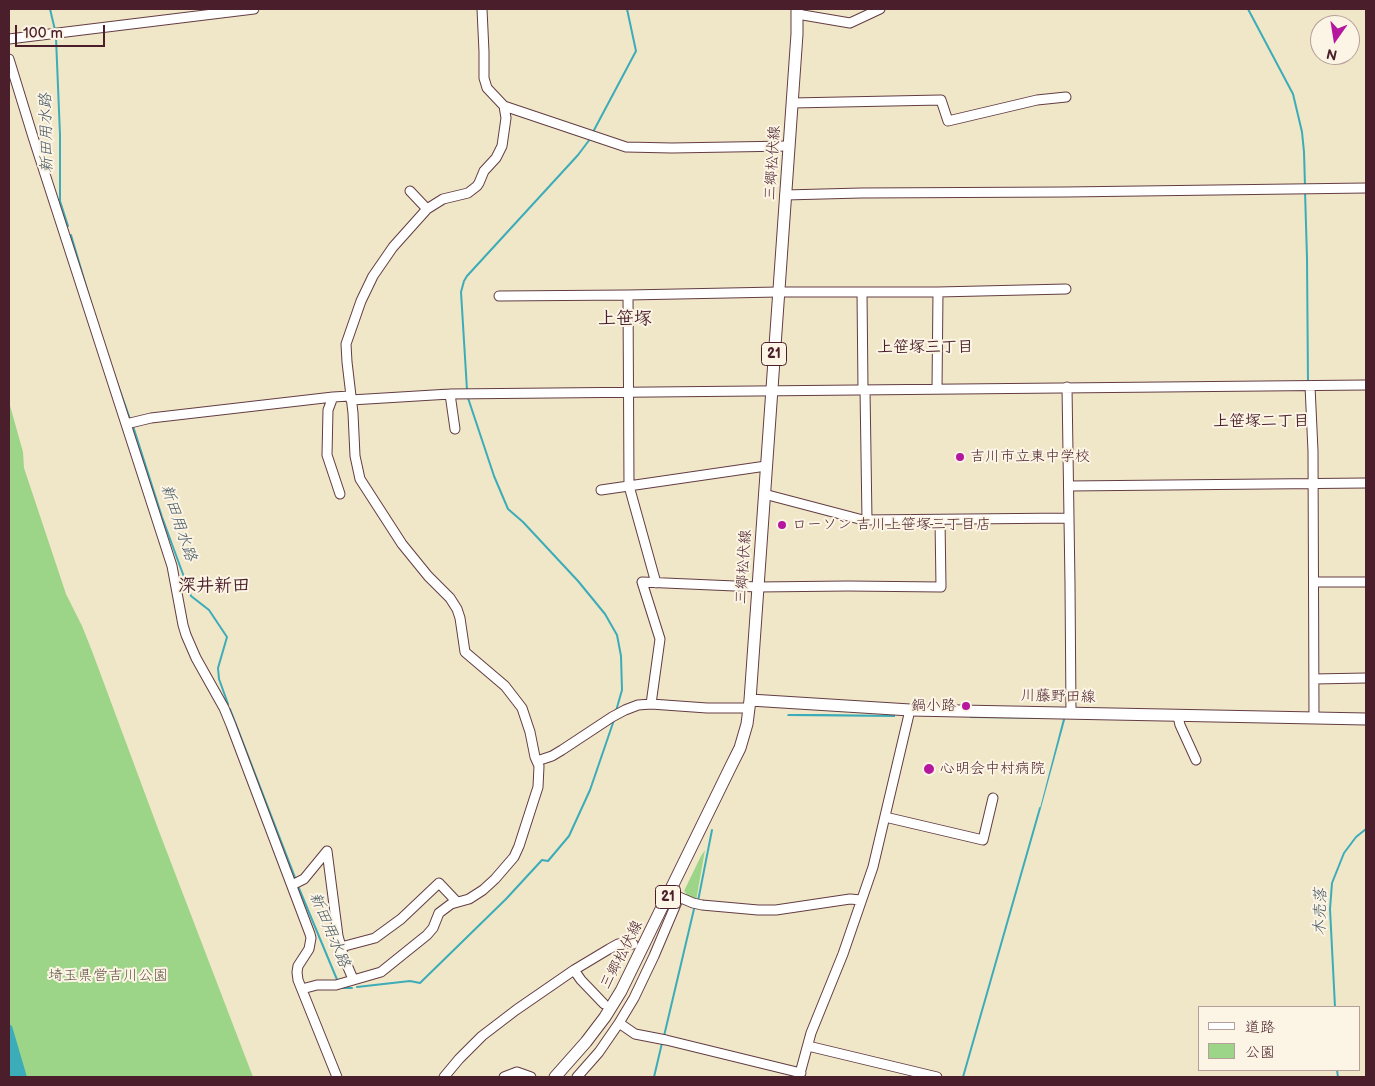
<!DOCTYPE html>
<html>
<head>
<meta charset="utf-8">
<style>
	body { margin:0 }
	#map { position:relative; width:1375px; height:1086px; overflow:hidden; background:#f0e6c8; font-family:"Balsamiq Sans","Klee One",sans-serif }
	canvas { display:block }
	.frame { position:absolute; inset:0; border:10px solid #4a1f2b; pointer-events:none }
	.legend { position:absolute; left:1198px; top:1006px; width:162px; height:65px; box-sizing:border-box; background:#fcf5e5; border:1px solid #b59f9b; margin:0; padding:6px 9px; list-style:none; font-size:15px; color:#4a1f2b }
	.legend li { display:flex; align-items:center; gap:10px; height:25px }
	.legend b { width:25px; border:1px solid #b59f9b }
	.north { position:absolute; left:1310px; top:15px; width:50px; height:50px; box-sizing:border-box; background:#fcf5e5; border:1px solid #b59f9b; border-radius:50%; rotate:193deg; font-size:14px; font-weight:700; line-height:20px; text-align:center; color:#4a1f2b }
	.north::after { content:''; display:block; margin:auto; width:18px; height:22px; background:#b5179e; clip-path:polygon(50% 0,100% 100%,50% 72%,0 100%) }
	.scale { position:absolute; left:15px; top:25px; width:90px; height:22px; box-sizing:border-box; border:2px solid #4a1f2b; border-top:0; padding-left:6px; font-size:15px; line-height:18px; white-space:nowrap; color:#4a1f2b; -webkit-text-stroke:4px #fcf5e5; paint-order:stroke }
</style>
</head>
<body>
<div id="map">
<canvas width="1375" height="1086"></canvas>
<div class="frame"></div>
<ul class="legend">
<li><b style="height:6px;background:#fff"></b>道路</li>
<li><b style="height:14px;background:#9dd588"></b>公園</li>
</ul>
<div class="north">N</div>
<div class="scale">100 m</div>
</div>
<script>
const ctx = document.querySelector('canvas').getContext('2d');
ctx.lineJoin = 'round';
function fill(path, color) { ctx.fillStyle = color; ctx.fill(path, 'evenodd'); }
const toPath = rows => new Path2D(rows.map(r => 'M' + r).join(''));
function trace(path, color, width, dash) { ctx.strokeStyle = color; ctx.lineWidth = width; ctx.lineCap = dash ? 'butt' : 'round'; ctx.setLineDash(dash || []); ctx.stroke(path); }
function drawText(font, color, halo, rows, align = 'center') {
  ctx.font = font + ' "Balsamiq Sans","Klee One",sans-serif'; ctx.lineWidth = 4; ctx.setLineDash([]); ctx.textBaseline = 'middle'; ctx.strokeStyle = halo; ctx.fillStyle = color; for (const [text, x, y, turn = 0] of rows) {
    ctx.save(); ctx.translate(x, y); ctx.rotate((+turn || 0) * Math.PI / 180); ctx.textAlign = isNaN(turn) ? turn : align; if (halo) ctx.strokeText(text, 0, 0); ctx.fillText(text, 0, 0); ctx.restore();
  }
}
const green = toPath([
	[9,402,23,452,24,468,66,594,82,626,92,651,157,826,253,1077,26,1077,9,1029],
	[705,850,696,901,685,896,686,893,684,891,701,856]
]);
const water = toPath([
	[788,714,822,714,895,715,895,717,787,716],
	[970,716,1065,718,1065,720,1041,808,1040,808,1063,719,970,718],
	[9,1024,12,1026,27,1077,9,1077]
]);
const stream = toPath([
	[50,9,55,30],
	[1248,9,1293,94,1302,132,1304,152,1305,186],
	[56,38,60,135,60,201,68,226],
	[593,132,636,51,627,9],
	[1305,191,1307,258,1308,383],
	[71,235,91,303],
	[114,374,130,419],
	[467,390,461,292,464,281,467,276,578,155,590,139],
	[468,398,494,476,508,509,523,522,578,581,605,614,617,635,621,656,622,690,616,711],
	[133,426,162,517,191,596,209,610,227,637,218,668,219,679,228,704],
	[1309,448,1309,461],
	[230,709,296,880],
	[298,886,338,982],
	[698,901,712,830],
	[357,987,410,981,420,983,506,899,542,860,548,861,569,836,590,790,614,720],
	[341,988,352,988],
	[1335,1007,1330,909,1332,883,1344,853,1356,837,1366,829],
	[664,1036,694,909],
	[1337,1070,1338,1077],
	[654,1077,662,1043],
	[963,1077,1040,808]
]);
const minor = toPath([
	[797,14,850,23,880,9],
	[9,39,254,9],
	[9,59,33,137,172,566,183,625,186,635,196,658,224,708,231,725,310,934,311,938,309,949,298,966,297,972,298,980,337,1077],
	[792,103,941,100,948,121,1037,100,1066,97],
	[504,106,626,147,672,148,789,146],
	[410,191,427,209],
	[785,195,861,193,1066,192,1366,188],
	[862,292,863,389],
	[628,295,629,486,656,583],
	[499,296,628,295,778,292,938,292,1066,289],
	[1310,386,1313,451,1314,718],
	[1067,387,1070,584,1071,712],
	[865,389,867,520],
	[937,389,938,292],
	[450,394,455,429],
	[333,397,328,410,327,455,340,494],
	[351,400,450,394,1366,385],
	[126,424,151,418,333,397,350,396],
	[1069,486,1366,483],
	[601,490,766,466],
	[764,494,863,520,1069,518],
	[1314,582,1366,582],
	[1314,679,1366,678],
	[651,704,660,639,642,582,758,587,848,586,941,587,940,520],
	[1178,716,1180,725,1196,760],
	[537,761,552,756,562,750,612,717,625,710,638,705,651,704,707,708,749,708],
	[885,817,983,840,993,798],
	[292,885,304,879,327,851,338,936,344,958,353,979],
	[341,947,375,938,401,919,439,883,457,902],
	[574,970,581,980,604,1004],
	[302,989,317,985,336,985,381,972,427,935,433,928,439,913,451,904,469,899,483,890,495,879,514,857,519,846,538,787,539,766,535,757,530,732,522,708,505,686,465,652,460,618,457,609,450,598,428,576,402,544,360,479,355,456,353,413,347,362,346,344,361,301,373,276,393,247,427,209,443,199,468,193,477,186,479,183,484,171,496,158,502,146,506,118,504,106,487,88,484,78,484,52,482,9],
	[619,1023,635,1034,666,1040,801,1073],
	[808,1046,937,1077],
	[444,1077,459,1059,482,1036,516,1010,574,970,609,949,618,944,627,943,633,944],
	[504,1077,517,1072,531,1077],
	[577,1077,599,1052,619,1023,634,998,654,956,679,897,693,903,702,905,758,910,776,910,850,899,861,900],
	[799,1077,811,1033,843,954,873,867,910,710]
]);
const major = toPath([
	[750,700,910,710,1366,719],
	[555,1077,586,1042,605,1017,621,991,731,766,740,748,747,724,750,700,758,587,797,34,797,9]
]);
const markers = [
	[960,457,5,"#b5179e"],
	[782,525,5,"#b5179e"],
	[966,706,5,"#b5179e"],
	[929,769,6,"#b5179e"]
];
const shields = [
	[774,354,25],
	[668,897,25]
];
const shieldNames = [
	["21",774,354],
	["21",668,897]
];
const streetNames = [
	["三郷松伏線",773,163,-86],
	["三郷松伏線",744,567,-86],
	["川藤野田線",1058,697,1],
	["三郷松伏線",622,955,-63]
];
const poiNames = [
	["吉川市立東中学校",970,457],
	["ローソン 吉川上笹塚三丁目店",792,525],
	["鍋小路",956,706,"right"],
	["心明会中村病院",940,769]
];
const parkNames = [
	["埼玉県営吉川公園",108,976]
];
const waterNames = [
	["新田用水路",47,133,-91],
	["新田用水路",178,523,71],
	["木売落",1321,912,-89],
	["新田用水路",329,930,67]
];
const neighbourhoodNames = [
	["上笹塚三丁目",925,348],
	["上笹塚二丁目",1261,422]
];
const quarterNames = [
	["上笹塚",625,319],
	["深井新田",214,586]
];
fill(green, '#9dd588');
fill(water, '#3cacb9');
trace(stream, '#3cacb9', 2);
trace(minor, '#633d43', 11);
trace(major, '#633d43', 13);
trace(minor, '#fff', 9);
trace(major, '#fff', 11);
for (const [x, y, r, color] of markers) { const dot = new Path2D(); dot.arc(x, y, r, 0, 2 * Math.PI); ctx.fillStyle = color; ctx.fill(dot); trace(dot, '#fcf5e5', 2); }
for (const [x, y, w] of shields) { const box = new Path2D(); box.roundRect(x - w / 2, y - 11.5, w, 23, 4); ctx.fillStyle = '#fcf5e5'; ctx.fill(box); trace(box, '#4a1f2b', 1); }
drawText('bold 14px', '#4a1f2b', null, shieldNames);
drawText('15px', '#4a1f2b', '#fcf5e5', streetNames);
drawText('15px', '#4a1f2b', '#fcf5e5', poiNames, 'left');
drawText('15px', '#635647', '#fcf5e5', parkNames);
drawText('italic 16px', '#445764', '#fcf5e5', waterNames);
drawText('bold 16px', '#4a1f2b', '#fcf5e5', neighbourhoodNames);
drawText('bold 18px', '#4a1f2b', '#fcf5e5', quarterNames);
</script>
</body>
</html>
